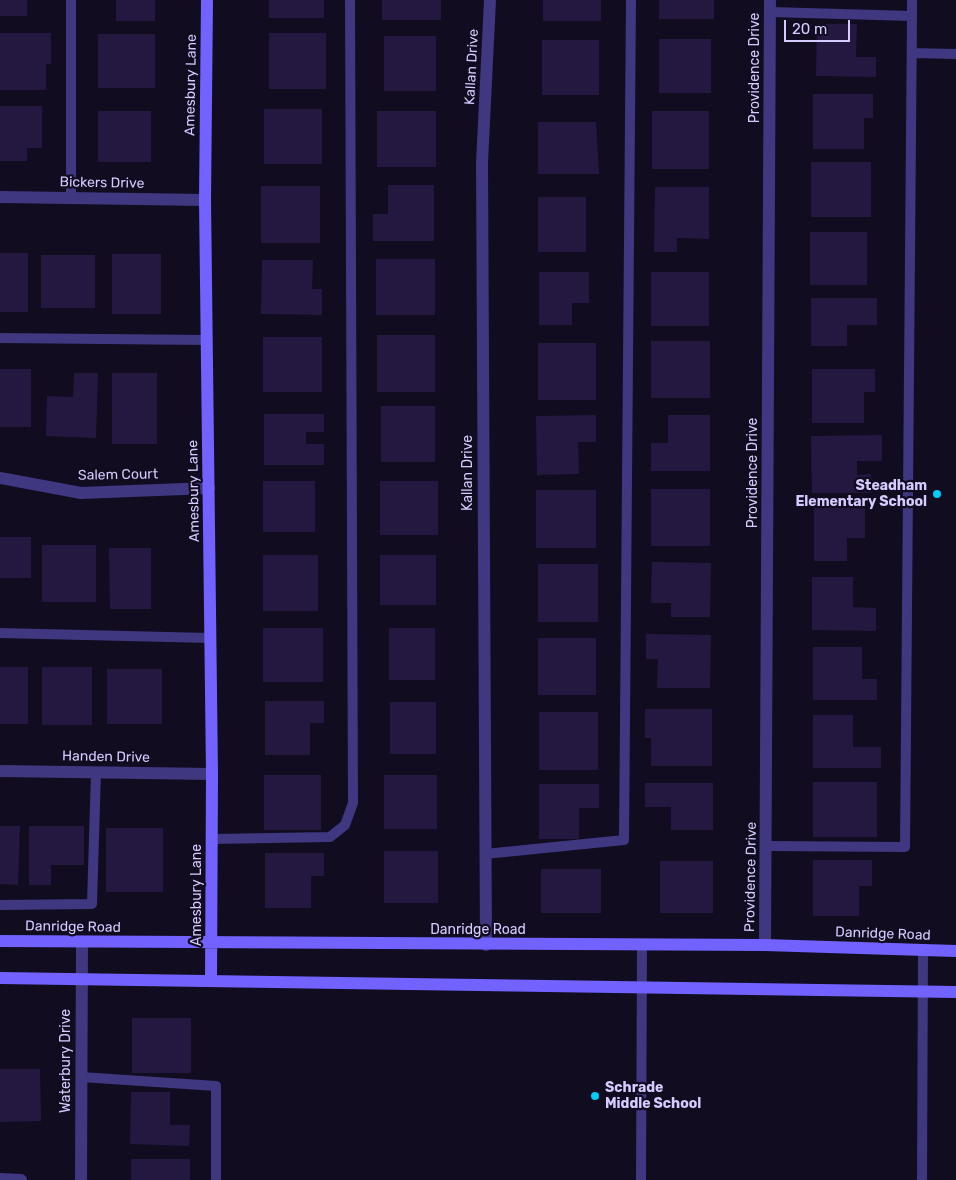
<!DOCTYPE html>
<html>
<head>
<meta charset="utf-8">
<style>
	body { margin:0 }
	#map { position:relative; width:956px; height:1180px; overflow:hidden; background:#110c20; font-family:Rubik,sans-serif }
	canvas { display:block }
	.scale { position:absolute; left:784px; top:20px; width:66px; height:22px; box-sizing:border-box; border:2px solid #d5cbff; border-top:0; padding-left:6px; font-size:15px; line-height:18px; white-space:nowrap; color:#d5cbff; -webkit-text-stroke:4px #110c20; paint-order:stroke }
</style>
</head>
<body>
<div id="map">
<canvas width="956" height="1180"></canvas>
<div class="scale">20 m</div>
</div>
<script>
const ctx = document.querySelector('canvas').getContext('2d');
ctx.lineJoin = 'round';
function fill(path, color) { ctx.fillStyle = color; ctx.fill(path, 'evenodd'); }
const toPath = rows => new Path2D(rows.map(r => 'M' + r).join(''));
function trace(path, color, width, dash) { ctx.strokeStyle = color; ctx.lineWidth = width; ctx.lineCap = dash ? 'butt' : 'round'; ctx.setLineDash(dash || []); ctx.stroke(path); }
function drawText(font, color, halo, rows, align = 'center') {
  ctx.font = font + ' Rubik,sans-serif'; ctx.lineWidth = 4.5; ctx.setLineDash([]); ctx.textBaseline = 'middle'; ctx.strokeStyle = halo; ctx.fillStyle = color; for (const [text, x, y, turn = 0] of rows) {
    ctx.save(); ctx.translate(x, y); ctx.rotate((+turn || 0) * Math.PI / 180); ctx.textAlign = isNaN(turn) ? turn : align; if (halo) ctx.strokeText(text, 0, 0); ctx.fillText(text, 0, 0); ctx.restore();
  }
}
const building = toPath([
	[0,0,27,0,27,16,0,16],
	[116,0,155,0,155,21,116,21],
	[269,0,324,0,324,18,269,18],
	[382,0,441,0,441,20,382,20],
	[543,0,601,0,601,21,543,21],
	[659,0,714,0,714,19,659,19],
	[817,24,857,24,856,57,876,57,876,77,816,76],
	[0,33,51,33,51,64,46,64,46,90,0,90],
	[269,33,326,33,326,89,269,89],
	[98,34,155,34,155,88,98,88],
	[384,36,436,36,436,91,384,91],
	[659,39,711,39,711,93,659,93],
	[542,40,599,40,599,95,542,95],
	[813,94,873,94,873,118,864,118,864,149,813,149],
	[0,106,42,106,42,148,27,148,27,161,0,161],
	[264,109,322,109,322,164,264,164],
	[98,111,151,111,151,162,98,162],
	[377,111,436,111,436,167,377,167],
	[652,111,709,111,709,169,652,169],
	[538,122,596,122,599,174,538,174],
	[811,162,871,162,871,217,811,217],
	[388,185,434,185,434,241,373,241,373,214,388,214],
	[261,186,320,186,320,243,261,243],
	[655,187,709,187,709,239,677,238,677,252,654,252],
	[538,197,586,197,586,252,538,252],
	[810,232,867,232,867,285,810,285],
	[0,253,28,253,28,312,0,312],
	[112,254,161,254,161,314,112,314],
	[41,255,95,255,95,308,41,308],
	[376,259,435,259,435,315,376,315],
	[262,260,313,260,312,289,322,289,322,315,261,314],
	[539,272,589,272,589,303,572,303,572,325,539,325],
	[651,272,709,272,709,326,651,326],
	[811,298,877,298,877,325,847,325,847,346,811,346],
	[377,335,435,335,435,392,377,392],
	[263,337,322,337,322,392,263,392],
	[651,341,710,341,710,398,651,398],
	[538,343,596,343,596,400,538,400],
	[0,369,31,369,31,427,0,427],
	[812,369,875,369,875,392,864,392,864,423,812,423],
	[74,373,98,373,96,438,46,436,47,396,73,397],
	[112,373,157,373,157,444,112,444],
	[381,406,435,406,435,462,381,462],
	[264,414,324,414,324,432,306,432,306,444,324,444,324,465,264,465],
	[596,415,596,442,578,442,579,474,537,475,536,416],
	[668,415,710,415,710,471,651,471,651,443,668,443],
	[882,435,882,461,857,461,857,475,871,474,872,493,812,493,811,436],
	[263,481,315,481,315,532,263,532],
	[380,481,438,481,438,535,380,535],
	[651,489,710,489,710,546,651,546],
	[536,490,596,490,596,548,536,548],
	[814,506,865,506,865,538,847,538,847,561,814,561],
	[0,537,31,537,31,578,0,578],
	[42,545,96,545,96,602,42,602],
	[109,548,151,548,151,609,110,609],
	[263,555,318,555,318,611,263,611],
	[380,555,436,555,436,605,380,605],
	[652,562,711,563,710,617,671,617,671,603,651,603],
	[538,564,598,564,598,622,538,622],
	[812,577,853,577,853,607,876,608,876,631,812,630],
	[263,628,323,628,323,682,263,682],
	[389,628,435,628,435,680,389,680],
	[646,634,711,635,710,688,657,688,658,659,646,659],
	[538,638,596,638,596,695,538,695],
	[813,647,862,647,862,679,877,679,877,700,813,700],
	[0,667,28,667,28,724,0,724],
	[42,667,92,667,92,725,42,725],
	[107,669,162,669,162,724,107,724],
	[265,701,324,701,324,723,310,723,310,755,265,755],
	[390,702,436,702,436,754,390,754],
	[645,709,712,709,712,766,651,766,651,738,645,738],
	[539,712,598,712,598,770,539,770],
	[813,715,853,715,853,747,881,747,881,768,813,768],
	[264,775,321,775,321,830,264,830],
	[384,775,437,775,437,829,384,829],
	[813,782,877,782,877,837,813,837],
	[645,783,713,783,713,830,671,830,671,807,645,807],
	[539,784,599,784,599,808,579,808,579,839,539,839],
	[0,826,20,826,18,885,0,884],
	[29,826,84,826,84,865,51,865,51,885,29,885],
	[106,828,163,828,163,892,106,892],
	[384,851,438,851,438,903,384,903],
	[265,853,324,853,324,876,311,876,311,908,265,908],
	[813,860,872,860,872,886,859,886,859,916,813,916],
	[660,861,713,861,713,913,660,913],
	[541,869,601,869,601,913,541,913],
	[132,1018,191,1018,191,1073,132,1073],
	[0,1069,40,1069,41,1121,0,1122],
	[131,1092,170,1092,170,1125,190,1125,189,1146,130,1144],
	[131,1159,190,1159,190,1180,131,1180]
]);
const lane = toPath([
	[770,12,912,16,912,0],
	[912,53,956,54],
	[71,198,71,0],
	[0,338,206,340],
	[0,633,210,638],
	[212,839,330,837,345,825,353,803,350,0],
	[767,846,905,847,912,16],
	[485,854,624,840,631,0],
	[0,905,92,904,96,772],
	[81,1077,216,1086,216,1180],
	[641,1180,642,945],
	[922,1180,923,950]
]);
const street = toPath([
	[0,197,205,200],
	[0,478,81,493,209,488],
	[0,771,212,774],
	[486,945,482,163,490,0],
	[765,945,770,0],
	[0,1179,21,1180],
	[81,1180,82,942]
]);
const secondary = toPath([
	[207,0,205,200,212,774,211,981],
	[0,941,765,945,956,951],
	[0,978,956,992]
]);
const markers = [
	[937,494,5,"#00caf6"],
	[595,1096,5,"#00caf6"]
];
const streetNames = [
	["Kallan Drive",472,67,-87],
	["Providence Drive",755,68,-90],
	["Amesbury Lane",191,85,-89],
	["Bickers Drive",102,183,1],
	["Kallan Drive",468,473,-90],
	["Providence Drive",753,473,-90],
	["Salem Court",118,475,-1],
	["Amesbury Lane",194,491,-91],
	["Handen Drive",106,757,1],
	["Providence Drive",751,877,-89],
	["Amesbury Lane",197,895,-90],
	["Danridge Road",73,927,1],
	["Danridge Road",478,930],
	["Danridge Road",883,934,2],
	["Waterbury Drive",66,1061,-90]
];
const poiNames = [
	["Steadham",927,486],
	["Elementary School",927,502],
	["Schrade",605,1088,"left"],
	["Middle School",605,1104,"left"]
];
fill(building, '#241841');
trace(lane, '#3f377f', 10);
trace(street, '#3f377f', 12);
trace(secondary, '#7262ff', 12);
for (const [x, y, r, color] of markers) { const dot = new Path2D(); dot.arc(x, y, r, 0, 2 * Math.PI); ctx.fillStyle = color; ctx.fill(dot); trace(dot, '#110c20', 2); }
drawText('14px', '#d5cbff', '#110c20', streetNames);
drawText('bold 14px', '#d5cbff', '#110c20', poiNames, 'right');
</script>
</body>
</html>
